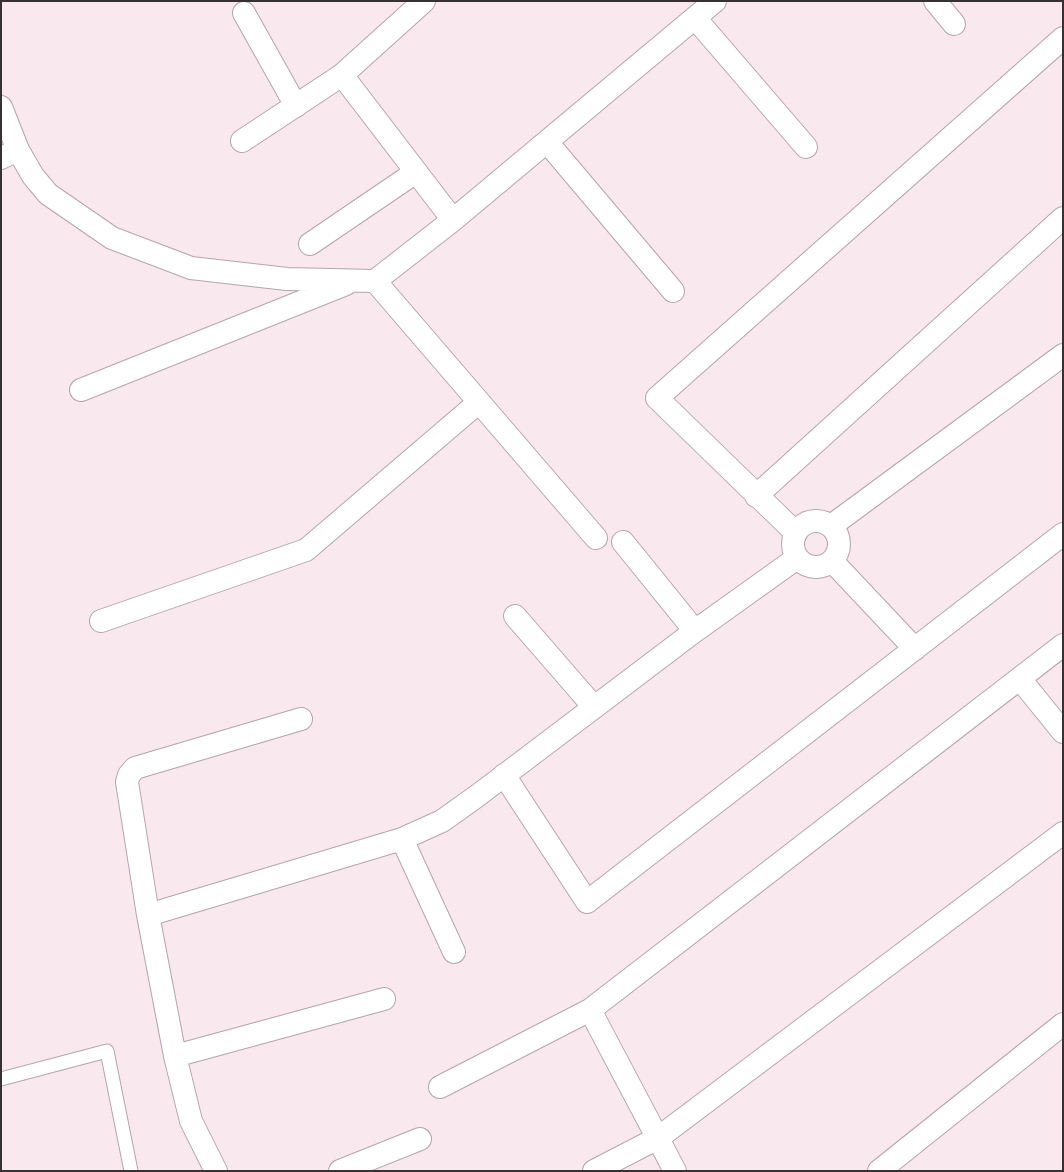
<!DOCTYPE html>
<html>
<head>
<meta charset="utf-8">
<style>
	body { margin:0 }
	#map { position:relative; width:1064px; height:1172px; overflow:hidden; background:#f9e8ed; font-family:"Asap Condensed",sans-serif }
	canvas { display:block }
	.frame { position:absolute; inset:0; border:2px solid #383133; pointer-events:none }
</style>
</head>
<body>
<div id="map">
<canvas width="1064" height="1172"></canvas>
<div class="frame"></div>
</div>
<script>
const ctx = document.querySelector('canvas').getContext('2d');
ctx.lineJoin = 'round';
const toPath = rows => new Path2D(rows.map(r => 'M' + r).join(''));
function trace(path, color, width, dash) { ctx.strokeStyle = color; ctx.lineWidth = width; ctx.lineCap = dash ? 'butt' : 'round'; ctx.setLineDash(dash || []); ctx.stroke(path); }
const service = toPath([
	[1,1079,107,1051,131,1171]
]);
const minor = toPath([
	[935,1,954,24],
	[244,13,296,106],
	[695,18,806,147],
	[342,75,453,220],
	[1,107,18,150,33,176,48,194,112,238,191,268,287,279,375,281,453,220,715,1],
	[242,141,342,75,424,1],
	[547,142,673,291],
	[1,158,18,150],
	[310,244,416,172],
	[375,281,596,538],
	[81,390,346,284],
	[756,496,1063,218],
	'793 544a23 23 0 1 1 46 0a23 23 0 1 1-46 0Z',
	[831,526,1063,355],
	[796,533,657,398,1063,38],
	[623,542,695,631],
	[832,561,915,649],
	[515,616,594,707],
	[101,621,306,550,479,402],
	[1020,679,1063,732],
	[504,775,587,902,1063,534],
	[402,839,454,952],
	[148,915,402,839,442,821,477,796,695,631,797,558],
	[590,1010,675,1171],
	[175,1056,384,999],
	[440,1087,590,1010,1063,645],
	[216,1171,191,1121,175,1056,148,915,127,782,129,775,135,768,301,719],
	[340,1171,420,1139],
	[594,1171,658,1138,1063,833],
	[879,1171,1063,1024]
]);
trace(service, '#b5a5a9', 15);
trace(minor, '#b5a5a9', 24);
trace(service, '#fff', 13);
trace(minor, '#fff', 22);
</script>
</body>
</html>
